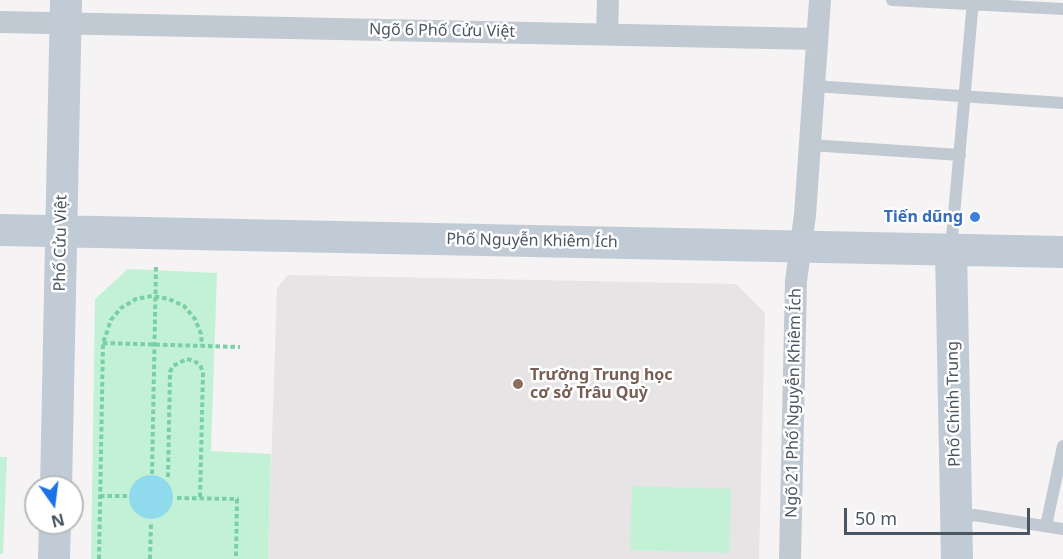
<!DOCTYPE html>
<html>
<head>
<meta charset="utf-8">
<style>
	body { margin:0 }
	#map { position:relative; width:1063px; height:559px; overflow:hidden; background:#f5f3f3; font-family:"Noto Sans",sans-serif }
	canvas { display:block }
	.north { position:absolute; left:24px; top:475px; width:60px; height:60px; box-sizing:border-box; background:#fff; border:2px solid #b7bbc0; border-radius:50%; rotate:166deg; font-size:16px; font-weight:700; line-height:24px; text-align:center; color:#4a5661 }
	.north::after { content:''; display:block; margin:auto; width:21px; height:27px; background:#1a73e8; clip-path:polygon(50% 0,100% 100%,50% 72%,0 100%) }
	.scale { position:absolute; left:844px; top:508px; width:186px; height:27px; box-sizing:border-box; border:3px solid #4a5661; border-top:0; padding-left:8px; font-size:18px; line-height:21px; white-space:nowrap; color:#4a5661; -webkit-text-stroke:4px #fff; paint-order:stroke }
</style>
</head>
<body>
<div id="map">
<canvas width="1063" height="559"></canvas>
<div class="north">N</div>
<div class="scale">50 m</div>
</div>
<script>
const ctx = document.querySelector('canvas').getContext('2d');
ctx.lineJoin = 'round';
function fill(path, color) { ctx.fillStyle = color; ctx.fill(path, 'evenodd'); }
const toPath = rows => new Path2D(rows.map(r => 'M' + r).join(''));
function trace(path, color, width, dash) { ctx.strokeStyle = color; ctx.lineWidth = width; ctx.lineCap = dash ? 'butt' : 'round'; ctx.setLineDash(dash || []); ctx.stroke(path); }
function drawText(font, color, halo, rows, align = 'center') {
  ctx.font = font + ' "Noto Sans",sans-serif'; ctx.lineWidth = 5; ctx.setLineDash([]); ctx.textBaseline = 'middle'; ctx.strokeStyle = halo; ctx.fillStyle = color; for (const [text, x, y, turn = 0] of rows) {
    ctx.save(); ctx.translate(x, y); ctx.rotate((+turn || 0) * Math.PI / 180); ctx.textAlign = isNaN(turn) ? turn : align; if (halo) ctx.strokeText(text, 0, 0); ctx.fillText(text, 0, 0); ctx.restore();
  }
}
const education = toPath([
	[288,275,736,284,765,313,759,559,268,559,277,288]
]);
const green = toPath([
	[128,269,217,273,211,451,271,454,268,559,91,559,95,299],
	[0,457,7,457,3,554,0,554],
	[632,486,731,489,729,553,630,550]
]);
const water = toPath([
	'129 497a22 22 0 1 1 44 0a22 22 0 1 1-44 0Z'
]);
const path = toPath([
	[103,343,240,347],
	[152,474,156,266],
	[168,477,170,372,173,366,187,359,194,361,200,365,203,372,200,498],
	[100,496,127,496],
	[177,498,237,499,236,559],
	[99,559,103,343,111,320,121,308,136,299,152,296,169,299,184,306,195,319,201,334,202,346],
	[150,559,151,523]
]);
const lane = toPath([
	[892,0,1063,9],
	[814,86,1063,103],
	[810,145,960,155],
	[951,249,973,0],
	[958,521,974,515,1063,529],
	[1046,526,1063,446]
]);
const street = toPath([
	[0,22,817,39],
	[607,34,608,0],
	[790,559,796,281,805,215,820,0]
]);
const secondary = toPath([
	[0,230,1063,252],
	[951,250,957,559],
	[56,487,66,0],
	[54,559,55,523]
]);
const markers = [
	[975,217,6,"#3f7fe0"],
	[518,384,6,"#8d6e63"]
];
const streetNames = [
	["Ngõ 6 Phố Cửu Việt",442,31,1],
	["Phố Nguyễn Khiêm Ích",532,241,1],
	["Phố Cửu Việt",61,243,-89],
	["Ngõ 21 Phố Nguyễn Khiêm Ích",794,403,-89],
	["Phố Chính Trung",954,404,-91]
];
const shopNames = [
	["Tiến dũng",963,217]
];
const educationNames = [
	["Trường Trung học",530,375],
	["cơ sở Trâu Quỳ",530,393]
];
fill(education, '#e6e4e5');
fill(green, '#c3f1d5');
fill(water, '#90daee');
trace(path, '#7ad0a6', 4, [4.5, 3]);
trace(lane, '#c1cad2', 12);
trace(street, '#c1cad2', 22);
trace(secondary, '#c1cbd6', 32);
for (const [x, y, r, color] of markers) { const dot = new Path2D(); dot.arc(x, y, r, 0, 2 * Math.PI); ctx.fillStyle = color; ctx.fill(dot); trace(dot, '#fff', 2); }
drawText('16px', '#4a5661', '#fff', streetNames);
drawText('bold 16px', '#366cbe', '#fff', shopNames, 'right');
drawText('bold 16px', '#785e54', '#fff', educationNames, 'left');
</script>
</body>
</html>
